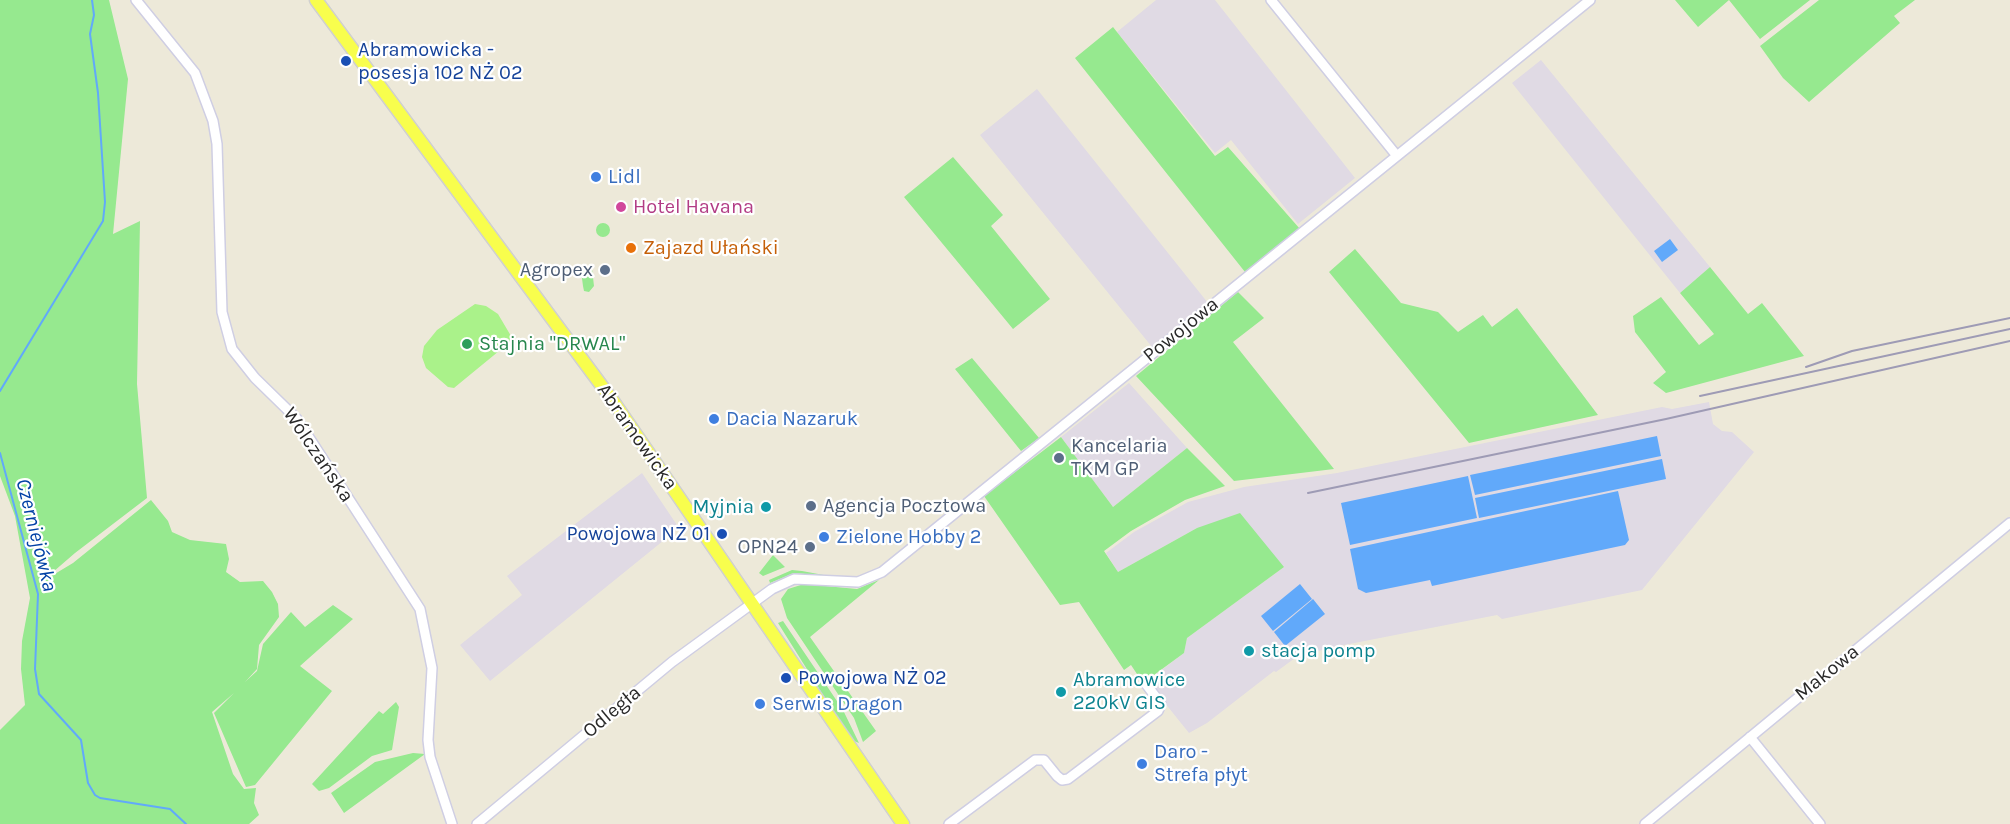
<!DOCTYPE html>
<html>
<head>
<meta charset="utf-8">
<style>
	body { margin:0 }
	canvas { display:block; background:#ede9d9 }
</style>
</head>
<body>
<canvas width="2010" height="824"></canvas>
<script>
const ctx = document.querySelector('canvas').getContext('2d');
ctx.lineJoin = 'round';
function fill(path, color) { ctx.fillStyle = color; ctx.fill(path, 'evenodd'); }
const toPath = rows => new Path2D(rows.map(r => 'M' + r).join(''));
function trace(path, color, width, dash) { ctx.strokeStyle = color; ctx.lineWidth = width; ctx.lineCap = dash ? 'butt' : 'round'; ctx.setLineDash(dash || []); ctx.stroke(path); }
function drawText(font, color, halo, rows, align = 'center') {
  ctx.font = font + ' Karla,sans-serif'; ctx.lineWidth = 4.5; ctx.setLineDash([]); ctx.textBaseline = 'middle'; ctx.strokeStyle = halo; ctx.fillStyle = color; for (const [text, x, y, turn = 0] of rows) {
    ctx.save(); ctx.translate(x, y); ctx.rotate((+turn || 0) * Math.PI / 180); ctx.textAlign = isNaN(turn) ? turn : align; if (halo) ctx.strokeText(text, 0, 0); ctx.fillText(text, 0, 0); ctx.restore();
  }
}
const industrial = toPath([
	[1156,0,1215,0,1355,178,1298,224,1231,140,1215,153,1117,32],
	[1541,60,1710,267,1680,293,1512,83],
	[1037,89,1208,303,1152,347,980,135],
	[1129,383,1187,448,1113,507,1061,437],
	[1709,402,1713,424,1722,431,1732,432,1754,452,1642,590,1502,619,1497,615,1329,648,1295,658,1276,672,1274,671,1207,723,1189,733,1152,687,1155,675,1184,653,1187,638,1284,567,1197,528,1118,572,1106,553,1134,532,1188,502,1244,487,1337,473,1662,407,1672,409],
	[642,473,679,528,490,681,460,645,522,595,507,576]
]);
const green = toPath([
	[0,0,109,0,128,79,113,234,140,221,137,384,147,498,75,553,53,572,53,575,73,563,151,500,168,521,172,532,190,540,226,544,229,559,226,572,240,582,263,581,272,592,278,604,279,617,259,645,257,669,245,682,257,671,263,644,291,612,305,627,333,605,353,619,300,666,332,691,255,785,246,787,214,713,234,693,212,712,233,774,244,789,256,788,254,803,259,815,249,824,0,824,0,730,25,705,21,669,22,641,30,598,15,516,0,476],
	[1675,0,1729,0,1698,27],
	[1729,0,1810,0,1760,39],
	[1819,0,1915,0,1894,16,1900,23,1809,102,1783,78,1760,46],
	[1113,27,1215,156,1228,147,1300,229,1245,272,1075,58],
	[953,157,1003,215,991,226,1050,299,1013,329,904,197],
	'596 230a7 7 0 1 1 14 0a7 7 0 1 1-14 0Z',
	[1355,249,1401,303,1438,312,1458,332,1483,315,1492,327,1517,308,1598,415,1469,443,1329,272],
	[586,266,592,269,594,286,589,292,584,291,583,286,581,271],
	[1710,267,1748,314,1762,303,1804,356,1666,393,1653,383,1666,372,1635,332,1633,316,1661,297,1699,345,1714,334,1680,293],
	[1238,292,1264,318,1233,342,1334,469,1234,481,1136,376],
	[972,358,1039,438,1021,451,955,369],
	[1061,437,1113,507,1187,448,1225,486,1185,500,1131,531,1104,551,1118,572,1197,528,1240,513,1284,567,1187,638,1184,653,1143,683,1131,665,1124,670,1079,602,1060,605,984,496],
	[773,555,785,567,763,576,759,573],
	[792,570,802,571,829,576,794,573,770,583,769,580],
	[879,580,810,637,876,731,863,742,854,718,787,618,781,599,788,589,804,584,857,589],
	[783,621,843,710,859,743,854,741,830,706,778,623],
	[396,702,399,707,392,750,372,756,329,788,319,791,312,784,379,711,383,714],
	[413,753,425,754,344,813,331,793,375,762]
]);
const pitch = toPath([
	[475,304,486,306,498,314,511,336,510,342,460,383,454,388,448,387,426,368,422,357,424,346,437,330]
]);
const water = toPath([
	[1670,239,1678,250,1662,262,1654,251],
	[1657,436,1661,456,1475,495,1470,475],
	[1662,459,1666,479,1479,518,1475,498],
	[1468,476,1477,518,1350,545,1341,503],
	[1618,491,1629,540,1625,545,1432,586,1430,580,1366,593,1358,589,1350,549],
	[1300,584,1312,599,1273,631,1261,616],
	[1313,599,1325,614,1285,646,1274,632]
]);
const stream = toPath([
	[0,391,103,221,105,202,98,93,90,34,94,15,92,0],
	[0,453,38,594,35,669,39,694,81,740,88,783,95,795,100,798,170,809,186,824]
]);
const minor = toPath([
	[136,0,195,73,213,121,217,144,222,312,232,349,255,378,297,419,420,609,432,668,428,740,430,757,452,824],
	[1271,0,1397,156],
	[1750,737,1820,824],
	[477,824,672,662,772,589,794,579,858,582,882,572,1590,0],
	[949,824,1035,760,1044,760,1057,776,1062,780,1068,779,1158,711,1161,704,1146,684],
	[1645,824,2010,523]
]);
const major = toPath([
	[316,0,613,401,903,824]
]);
const rail = toPath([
	[1806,367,1852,351,2010,318],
	[1700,396,2010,329],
	[1308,493,1666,419,2010,341]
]);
const markers = [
	[346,61,6,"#1a4fb4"],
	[596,177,6,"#3f7fe0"],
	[621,207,6,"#d1479c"],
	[631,248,6,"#e8710a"],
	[605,270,6,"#5c6f8a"],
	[467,344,6,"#2e9e5b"],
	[714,419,6,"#3f7fe0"],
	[1059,458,6,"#5c6f8a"],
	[811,506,6,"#5c6f8a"],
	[766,507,6,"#0f9aa8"],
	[722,534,6,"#1a4fb4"],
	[824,537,6,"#3f7fe0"],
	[810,547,6,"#5c6f8a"],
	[1249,651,6,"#0f9aa8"],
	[786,678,6,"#1a4fb4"],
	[1061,692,6,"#0f9aa8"],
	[760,704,6,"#3f7fe0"],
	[1142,764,6,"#3f7fe0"]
];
const transitNames = [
	["Abramowicka -",358,50],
	["posesja 102 NŻ 02",358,73],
	["Powojowa NŻ 01",710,534,"right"],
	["Powojowa NŻ 02",798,678]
];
const shopNames = [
	["Lidl",608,177],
	["Dacia Nazaruk",726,419],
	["Zielone Hobby 2",836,537],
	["Serwis Dragon",772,704],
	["Daro -",1154,752],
	["Strefa płyt",1154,775]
];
const hotelNames = [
	["Hotel Havana",633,207]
];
const foodNames = [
	["Zajazd Ułański",643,248]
];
const serviceNames = [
	["Agropex",593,270],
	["Kancelaria",1071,446,"left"],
	["TKM GP",1071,469,"left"],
	["Agencja Pocztowa",823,506,"left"],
	["OPN24",798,547]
];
const streetNames = [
	["Powojowa",1181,330,-39],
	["Abramowicka",637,437,55],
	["Wólczańska",318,455,56],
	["Makowa",1827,673,-39],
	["Odległa",612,712,-40]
];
const leisureNames = [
	["Stajnia \"DRWAL\"",479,344]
];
const cultureNames = [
	["Myjnia",754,507,"right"],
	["stacja pomp",1261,651],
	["Abramowice",1073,680],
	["220kV GIS",1073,703]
];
const waterNames = [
	["Czerniejówka",36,535,76]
];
fill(industrial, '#e0dae4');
fill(green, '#96e98f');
fill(pitch, '#aaf28a');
fill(water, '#61a9fa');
trace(stream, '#61a9fa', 2);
trace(minor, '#cfcee3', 12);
trace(major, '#d0d0d0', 15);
trace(minor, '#fff', 9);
trace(major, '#f8fe4d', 12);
trace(rail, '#9e9bb5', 2);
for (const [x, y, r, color] of markers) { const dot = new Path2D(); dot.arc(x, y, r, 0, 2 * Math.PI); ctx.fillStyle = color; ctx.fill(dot); trace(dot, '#fff', 2); }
drawText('20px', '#164399', '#fff', transitNames, 'left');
drawText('20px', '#366cbe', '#fff', shopNames, 'left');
drawText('20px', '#b23c85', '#fff', hotelNames, 'left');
drawText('20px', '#c56008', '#fff', foodNames, 'left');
drawText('20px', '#4e5e75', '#fff', serviceNames, 'right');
drawText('20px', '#292929', '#fff', streetNames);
drawText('20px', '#27864d', '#fff', leisureNames, 'left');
drawText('20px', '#0d838f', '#fff', cultureNames, 'left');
drawText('italic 21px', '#0141a5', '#fff', waterNames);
</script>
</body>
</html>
